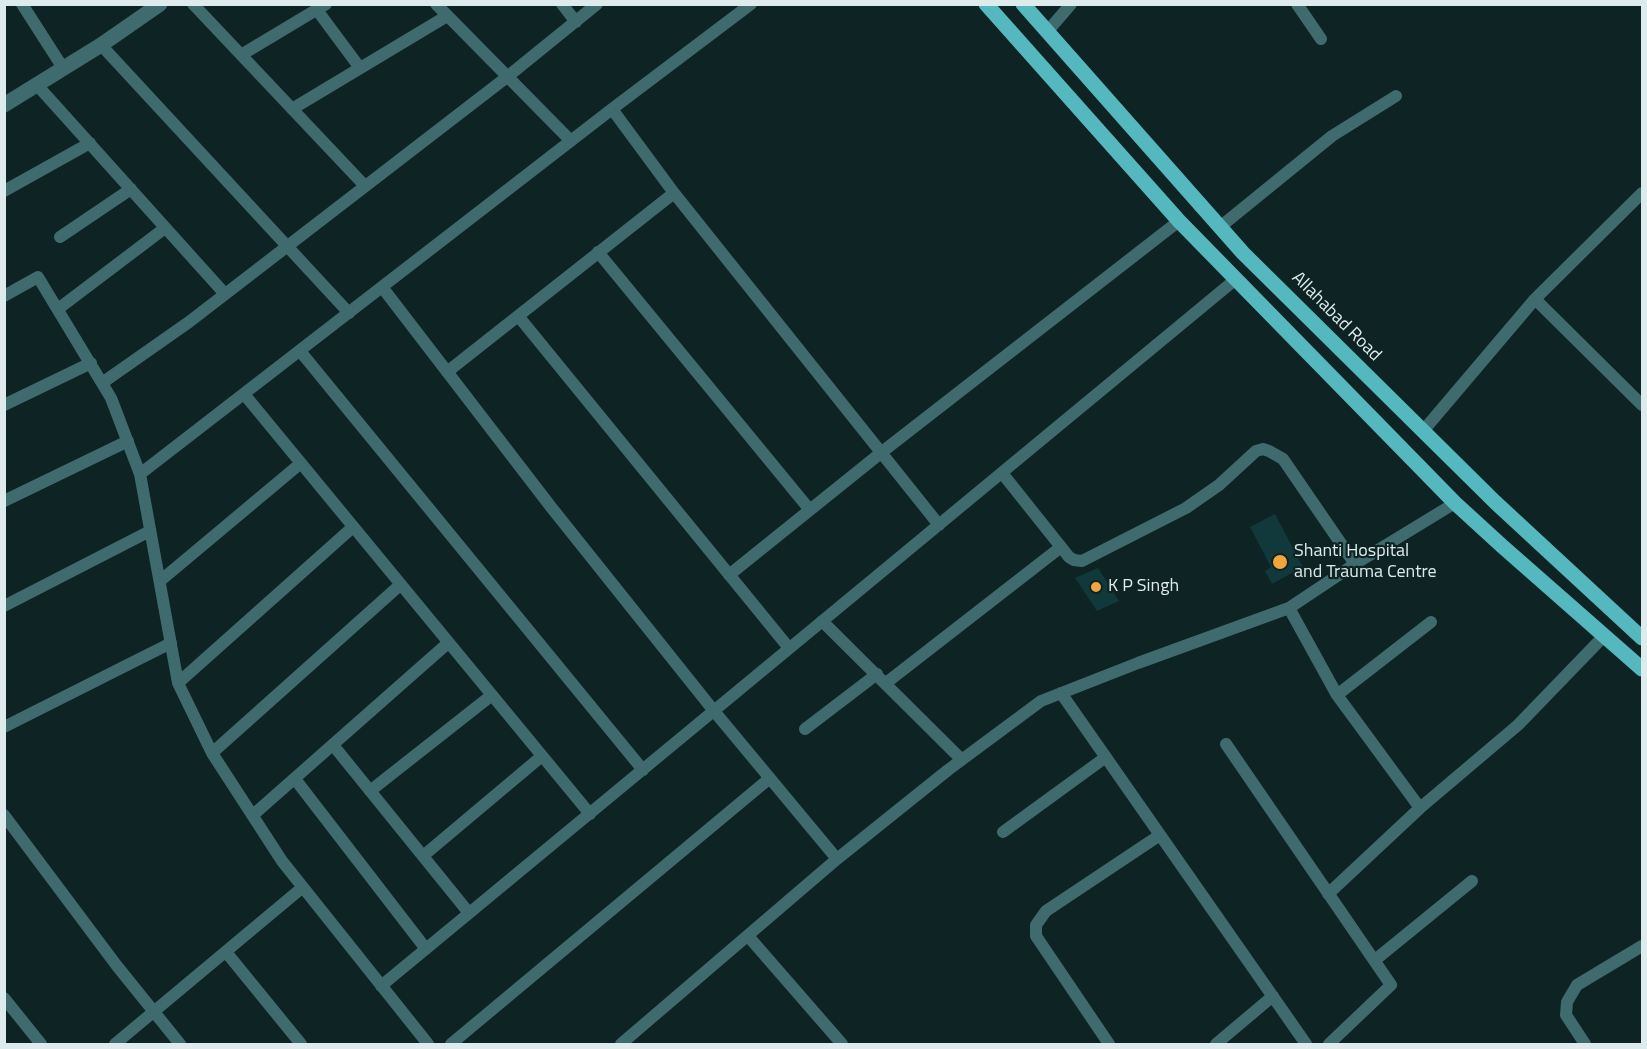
<!DOCTYPE html>
<html>
<head>
<meta charset="utf-8">
<style>
	body { margin:0 }
	#map { position:relative; width:1647px; height:1049px; overflow:hidden; background:#0e2324; font-family:"Titillium Web",sans-serif }
	canvas { display:block }
	.frame { position:absolute; inset:0; border:6px solid #deebec; pointer-events:none }
</style>
</head>
<body>
<div id="map">
<canvas width="1647" height="1049"></canvas>
<div class="frame"></div>
</div>
<script>
const ctx = document.querySelector('canvas').getContext('2d');
ctx.lineJoin = 'round';
function fill(path, color) { ctx.fillStyle = color; ctx.fill(path, 'evenodd'); }
const toPath = rows => new Path2D(rows.map(r => 'M' + r).join(''));
function trace(path, color, width, dash) { ctx.strokeStyle = color; ctx.lineWidth = width; ctx.lineCap = dash ? 'butt' : 'round'; ctx.setLineDash(dash || []); ctx.stroke(path); }
function drawText(font, color, halo, rows, align = 'center') {
  ctx.font = font + ' "Titillium Web",sans-serif'; ctx.lineWidth = 4.5; ctx.setLineDash([]); ctx.textBaseline = 'middle'; ctx.strokeStyle = halo; ctx.fillStyle = color; for (const [text, x, y, turn = 0] of rows) {
    ctx.save(); ctx.translate(x, y); ctx.rotate((+turn || 0) * Math.PI / 180); ctx.textAlign = isNaN(turn) ? turn : align; if (halo) ctx.strokeText(text, 0, 0); ctx.fillText(text, 0, 0); ctx.restore();
  }
}
const building = toPath([
	[1275,514,1303,567,1272,584,1265,571,1271,567,1250,527],
	[1098,568,1119,601,1097,611,1075,578]
]);
const minor = toPath([
	[22,4,63,68],
	[193,4,365,186],
	[436,4,571,141],
	[562,4,576,22],
	[1297,4,1321,39],
	[317,10,360,68],
	[1047,32,1071,4],
	[101,45,349,313],
	[241,55,326,4],
	[37,85,225,294],
	[292,109,447,16],
	[612,109,674,193,939,525],
	[4,191,90,143],
	[1220,227,1332,136,1396,96],
	[60,237,131,189],
	[598,252,810,510],
	[382,287,551,507,714,711,837,859],
	[4,296,38,277,111,398,140,474,178,683,212,753,282,861,428,1044],
	[1535,299,1642,405],
	[58,309,165,228],
	[519,317,789,648],
	[300,351,643,770],
	[447,372,674,193],
	[102,383,189,322,507,77,597,4],
	[244,394,590,814],
	[4,405,91,363],
	[1423,431,1535,299,1642,193],
	[1002,473,1069,557,1074,560,1082,561,1186,508,1219,485,1256,451,1263,449,1269,451,1283,459,1355,564],
	[140,474,612,109,751,4],
	[4,501,128,441],
	[729,575,882,452,1179,221],
	[160,581,301,463],
	[4,606,150,531],
	[1289,608,1337,695,1420,808],
	[822,621,961,759],
	[178,683,353,527],
	[886,683,1061,547],
	[1061,693,1306,1044],
	[1337,695,1431,622],
	[4,727,171,643],
	[805,729,877,674],
	[1226,744,1391,985,1329,1044],
	[333,745,469,913],
	[212,753,400,585],
	[295,779,426,949],
	[370,791,492,695],
	[4,815,117,966,180,1044],
	[253,815,448,643],
	[1003,832,1106,757],
	[423,856,542,756],
	[1328,894,1420,808,1518,725,1604,636],
	[748,936,842,1044],
	[226,952,301,1044],
	[1375,960,1472,881],
	[381,986,1236,279],
	[4,998,41,1044],
	[115,1044,303,887],
	[451,1044,770,778],
	[621,1044,837,859,948,770,1041,701,1138,663,1289,608,1355,564,1455,503],
	[1109,1044,1036,936,1036,925,1046,911,1160,835],
	[1216,1044,1273,996],
	[1585,1044,1566,1015,1567,1002,1577,985,1642,946]
]);
const tertiary = toPath([
	[4,105,101,45,160,4]
]);
const primary = toPath([
	[986,4,1179,221,1455,503,1502,546,1642,669],
	[1023,4,1243,253,1495,502,1642,638]
]);
const markers = [
	[1280,562,8,"#f0a63f"],
	[1096,587,6,"#f0a63f"]
];
const streetNames = [
	["Allahabad Road",1336,317,45]
];
const poiNames = [
	["Shanti Hospital",1294,552],
	["and Trauma Centre",1294,573],
	["K P Singh",1108,587]
];
fill(building, '#11393b');
trace(minor, '#3f6b6e', 12);
trace(tertiary, '#3f6b6e', 15);
trace(primary, '#55b8bf', 15);
for (const [x, y, r, color] of markers) { const dot = new Path2D(); dot.arc(x, y, r, 0, 2 * Math.PI); ctx.fillStyle = color; ctx.fill(dot); trace(dot, '#0e2324', 2); }
drawText('18px', '#deebec', '#0e2324', streetNames);
drawText('18px', '#deebec', '#0e2324', poiNames, 'left');
</script>
</body>
</html>
